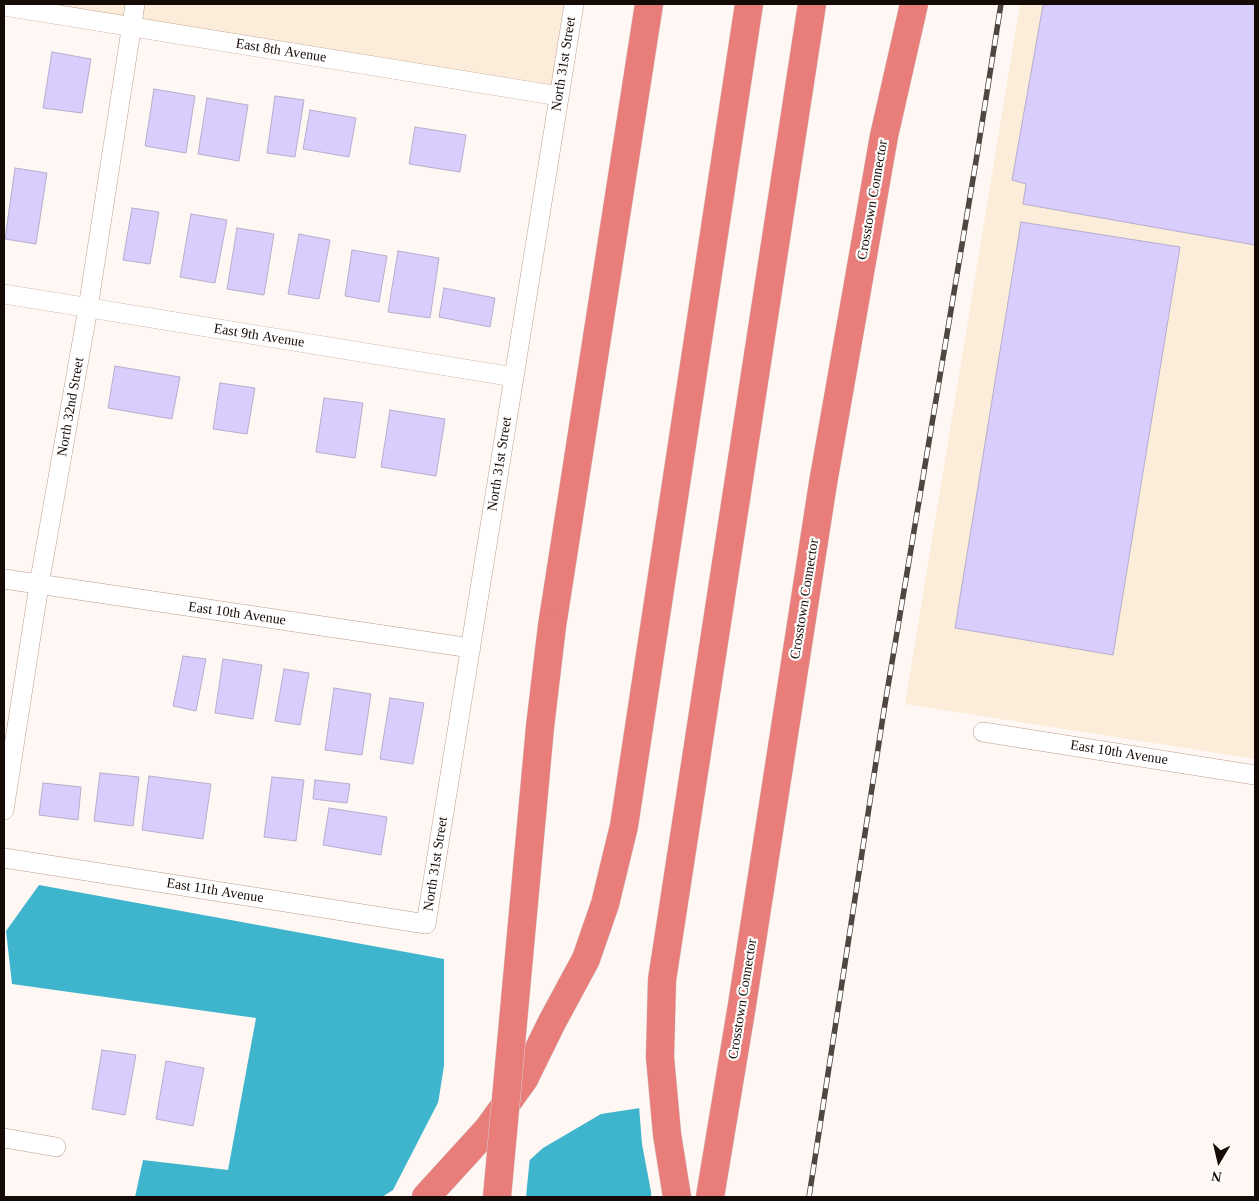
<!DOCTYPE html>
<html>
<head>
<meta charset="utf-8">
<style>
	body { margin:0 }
	#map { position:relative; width:1259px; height:1201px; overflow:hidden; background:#fef7f4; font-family:Georgia,serif }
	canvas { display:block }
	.frame { position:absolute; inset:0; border:5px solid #150a05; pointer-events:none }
	.north { position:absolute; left:1194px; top:1136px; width:50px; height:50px; -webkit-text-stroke:4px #fff; paint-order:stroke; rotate:189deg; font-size:14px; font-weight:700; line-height:20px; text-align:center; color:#150a05 }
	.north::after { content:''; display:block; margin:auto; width:18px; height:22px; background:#150a05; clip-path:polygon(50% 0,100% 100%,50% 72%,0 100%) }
</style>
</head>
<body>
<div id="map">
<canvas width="1259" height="1201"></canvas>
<div class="frame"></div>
<div class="north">N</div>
</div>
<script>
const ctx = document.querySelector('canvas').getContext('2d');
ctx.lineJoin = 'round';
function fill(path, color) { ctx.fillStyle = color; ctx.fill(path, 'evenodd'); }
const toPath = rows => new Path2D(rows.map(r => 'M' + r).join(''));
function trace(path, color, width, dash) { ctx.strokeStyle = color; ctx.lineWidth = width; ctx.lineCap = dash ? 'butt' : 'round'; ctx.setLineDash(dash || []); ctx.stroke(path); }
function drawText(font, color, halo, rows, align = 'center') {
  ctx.font = font + ' Georgia,serif'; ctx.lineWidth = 4.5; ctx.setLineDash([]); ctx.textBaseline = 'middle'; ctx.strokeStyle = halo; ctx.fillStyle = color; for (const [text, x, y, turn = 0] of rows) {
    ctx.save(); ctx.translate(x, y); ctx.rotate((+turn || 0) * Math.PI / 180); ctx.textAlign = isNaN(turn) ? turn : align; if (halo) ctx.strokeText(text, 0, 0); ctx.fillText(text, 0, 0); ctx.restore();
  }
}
const industrial = toPath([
	[9,4,571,4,557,94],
	[1020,4,1255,4,1255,759,905,704]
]);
const water = toPath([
	[39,885,444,959,444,1091,393,1190,382,1197,135,1197,143,1160,228,1170,256,1018,12,984,6,931],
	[640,1108,656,1155,651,1197,489,1197,543,1148,601,1114]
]);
const pier = toPath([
	[446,1053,446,1092,437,1110],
	[639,1106,642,1107,659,1155,654,1197,652,1197,642,1144],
	[530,1156,526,1197,487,1197,487,1195]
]);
const building = toPath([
	[1055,4,1255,4,1255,245,1023,204,1026,184,1012,180,1043,5,1055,4],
	[52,52,91,59,82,113,43,108,52,52],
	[154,89,195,96,186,153,145,146,154,89],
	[275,96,304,100,295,157,267,153,275,96],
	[207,98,248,105,239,161,198,154,207,98],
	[310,110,356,118,349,157,303,149,310,110],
	[415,127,466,135,460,172,409,164,415,127],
	[15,168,47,173,36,244,5,239,15,168],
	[132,208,159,212,150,264,123,260,132,208],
	[191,214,227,220,215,283,180,277,191,214],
	[1021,222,1180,247,1113,655,955,628,1021,222],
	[237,228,274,234,264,295,227,289,237,228],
	[299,234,330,240,319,299,288,294,299,234],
	[352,250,387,256,379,302,345,296,352,250],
	[398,251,439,258,430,318,388,312,398,251],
	[444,288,495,298,490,327,439,317,444,288],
	[115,366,180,377,172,419,108,408,115,366],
	[220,383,255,388,247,434,213,429,220,383],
	[324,398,363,403,355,458,316,452,324,398],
	[390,410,445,419,436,476,381,467,390,410],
	[183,656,206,659,196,711,173,706,183,656],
	[223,659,262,665,253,719,215,713,223,659],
	[284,669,309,673,300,725,275,721,284,669],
	[334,688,371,694,362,755,325,750,334,688],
	[390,698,424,703,413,764,380,759,390,698],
	[100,773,139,777,133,826,94,821,100,773],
	[149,776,211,784,203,839,142,830,149,776],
	[272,777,304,780,296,841,264,837,272,777],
	[315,780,350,784,347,803,313,799,315,780],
	[43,783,81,787,78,820,39,815,43,783],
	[329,808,387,817,381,855,323,845,329,808],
	[102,1050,136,1055,125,1115,92,1109,102,1050],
	[166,1061,204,1068,193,1126,156,1119,166,1061]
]);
const street = toPath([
	[4,6,559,96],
	[4,294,514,377],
	[4,579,471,648],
	[983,732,1255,775],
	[4,810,39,585,88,308,135,4],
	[4,858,426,924,574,4],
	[4,1138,56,1147]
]);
const highway = toPath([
	[552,626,649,4],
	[426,1197,488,1129,524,1079,552,1022,586,959,605,904,624,826,749,4],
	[677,1197,667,1134,660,1057,662,980,812,4],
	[710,1197,742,1005,823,483,884,136,914,4]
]);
const rail = toPath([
	[809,1197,884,710,976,161,1001,4]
]);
const highwayBridge = toPath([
	[497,1197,540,727,552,626]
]);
const streetNames = [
	["East 8th Avenue",281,51,9],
	["North 31st Street",564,64,-81],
	["Crosstown Connector",873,200,-80],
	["East 9th Avenue",259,336,9],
	["North 32nd Street",71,407,-80],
	["North 31st Street",500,464,-81],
	["Crosstown Connector",805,599,-81],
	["East 10th Avenue",237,614,8],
	["East 10th Avenue",1119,753,9],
	["North 31st Street",436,864,-81],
	["East 11th Avenue",215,891,9],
	["Crosstown Connector",743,999,-81]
];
fill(industrial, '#fbedd9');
fill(water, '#3eb5cc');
fill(pier, '#fef7f4');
fill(building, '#d8cdfc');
trace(building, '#b5aecd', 1);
trace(street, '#bc9d8c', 20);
trace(highway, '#d5d3d2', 29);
trace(street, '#fff', 19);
trace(highway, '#e87d7a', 28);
trace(rail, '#4f4541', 5.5);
trace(rail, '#fff', 4, [11]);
trace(highwayBridge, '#d5d3d2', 29, []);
trace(highwayBridge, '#e87d7a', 28);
drawText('14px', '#150a05', '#fff', streetNames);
</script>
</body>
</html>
